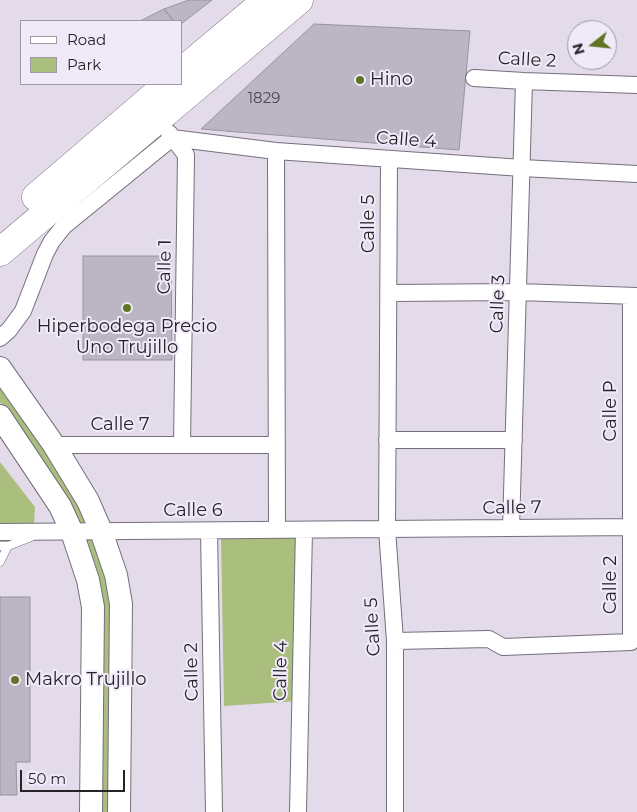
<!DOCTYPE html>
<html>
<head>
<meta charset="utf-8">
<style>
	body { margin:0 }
	#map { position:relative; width:637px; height:812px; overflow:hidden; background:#e3dbea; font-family:Montserrat,sans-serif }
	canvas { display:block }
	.legend { position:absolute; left:20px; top:20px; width:162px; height:65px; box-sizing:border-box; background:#f0e9f8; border:1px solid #9f99a5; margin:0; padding:6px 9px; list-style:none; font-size:15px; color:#252228 }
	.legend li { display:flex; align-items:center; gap:10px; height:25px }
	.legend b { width:25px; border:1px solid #9f99a5 }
	.north { position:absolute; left:567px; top:20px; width:50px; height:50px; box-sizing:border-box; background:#f0e9f8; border:1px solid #9f99a5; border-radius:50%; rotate:254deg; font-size:14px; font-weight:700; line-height:20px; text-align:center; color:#252228 }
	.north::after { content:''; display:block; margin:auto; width:18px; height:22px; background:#607525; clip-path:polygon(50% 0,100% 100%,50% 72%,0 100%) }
	.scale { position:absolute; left:20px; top:770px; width:105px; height:22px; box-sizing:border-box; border:2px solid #252228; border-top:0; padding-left:6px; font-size:15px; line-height:18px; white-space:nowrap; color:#252228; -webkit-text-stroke:4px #f0e9f8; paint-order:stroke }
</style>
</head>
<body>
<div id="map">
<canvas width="637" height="812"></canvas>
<ul class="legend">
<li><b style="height:6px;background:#fff"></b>Road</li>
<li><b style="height:14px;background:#aabe7d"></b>Park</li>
</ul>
<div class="north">N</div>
<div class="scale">50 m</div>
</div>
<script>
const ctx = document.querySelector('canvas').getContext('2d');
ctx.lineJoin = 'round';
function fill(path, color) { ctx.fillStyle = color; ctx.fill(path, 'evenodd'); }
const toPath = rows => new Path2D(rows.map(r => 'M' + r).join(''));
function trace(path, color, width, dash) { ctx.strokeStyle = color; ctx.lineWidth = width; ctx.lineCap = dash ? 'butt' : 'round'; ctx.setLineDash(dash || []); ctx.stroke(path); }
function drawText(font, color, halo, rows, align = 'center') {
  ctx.font = font + ' Montserrat,sans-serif'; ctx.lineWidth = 4; ctx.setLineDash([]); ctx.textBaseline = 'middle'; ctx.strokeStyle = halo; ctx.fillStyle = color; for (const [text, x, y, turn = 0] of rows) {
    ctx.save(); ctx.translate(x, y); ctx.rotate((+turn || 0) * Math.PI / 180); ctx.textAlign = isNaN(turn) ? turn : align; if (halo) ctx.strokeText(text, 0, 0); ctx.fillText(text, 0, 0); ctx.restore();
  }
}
const green = toPath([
	[0,383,75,492,88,525,78,526,66,498,0,402],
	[0,462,35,507,34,525,0,525],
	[300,535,298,701,224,706,221,537],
	[96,539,114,605,111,812,100,812,84,540]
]);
const building = toPath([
	[189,0,212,0,181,24,181,21,174,21,164,9,189,0],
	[164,9,174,21,140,21,164,9],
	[314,24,470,31,459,150,201,129,314,24],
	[83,256,171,256,172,360,83,360,83,256],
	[0,597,30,597,30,762,16,762,17,795,0,795,0,597]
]);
const lane = toPath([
	[0,546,8,546,31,537],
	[0,562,8,546]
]);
const street = toPath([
	[474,78,524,81,637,85],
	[169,133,186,155,182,445],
	[276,151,277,530],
	[389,159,387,529,395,641,395,812],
	[388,293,518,292,637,296],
	[0,338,9,330,23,311,45,254,52,241,64,226,172,138,276,151,522,168,637,174],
	[387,440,514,440],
	[54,445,277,445],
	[511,528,524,81],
	[209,531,214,812],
	[0,532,637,527],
	[395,641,489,639,503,647,631,642,631,296],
	[298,812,304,530]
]);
const secondary = toPath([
	[0,368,54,445,88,501,101,531,116,575,121,604,119,812],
	[0,416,60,506,72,532,88,580,93,607,91,812]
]);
const highway = toPath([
	[181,72,267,0],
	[36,197,168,84],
	[0,252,299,0]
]);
const markers = [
	[360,80,5,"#607525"],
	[127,308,5,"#607525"],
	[15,680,5,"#607525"]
];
const numberNames = [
	["1829",264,99]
];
const streetNames = [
	["Calle 2",527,60,3],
	["Calle 4",406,140,4],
	["Calle 5",369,224,-90],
	["Calle 1",165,267,-89],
	["Calle 3",498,304,-88],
	["Calle P",611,411,-90],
	["Calle 7",120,425],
	["Calle 7",512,508,-1],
	["Calle 6",193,511],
	["Calle 2",611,585,-90],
	["Calle 5",373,627,-93],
	["Calle 4",281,671,-89],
	["Calle 2",192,672,-91]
];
const poiNames = [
	["Hino",370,80],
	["Hiperbodega Precio",127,327,"center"],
	["Uno Trujillo",127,348,"center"],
	["Makro Trujillo",25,680]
];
fill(green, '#aabe7d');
fill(building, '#bcb5c4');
trace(building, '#9992a0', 1);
trace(lane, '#756f7c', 9);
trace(street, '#756f7c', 18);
trace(secondary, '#756f7c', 24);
trace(highway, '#756f7c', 29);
trace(lane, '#fff', 8);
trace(street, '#fff', 16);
trace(secondary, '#fff', 22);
trace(highway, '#fff', 28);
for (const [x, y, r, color] of markers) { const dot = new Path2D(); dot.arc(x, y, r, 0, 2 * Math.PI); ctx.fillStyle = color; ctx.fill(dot); trace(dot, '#f0e9f8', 2); }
drawText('15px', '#4b474f', null, numberNames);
drawText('18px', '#252228', '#f0e9f8', streetNames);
drawText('18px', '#252228', '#f0e9f8', poiNames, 'left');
</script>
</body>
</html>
